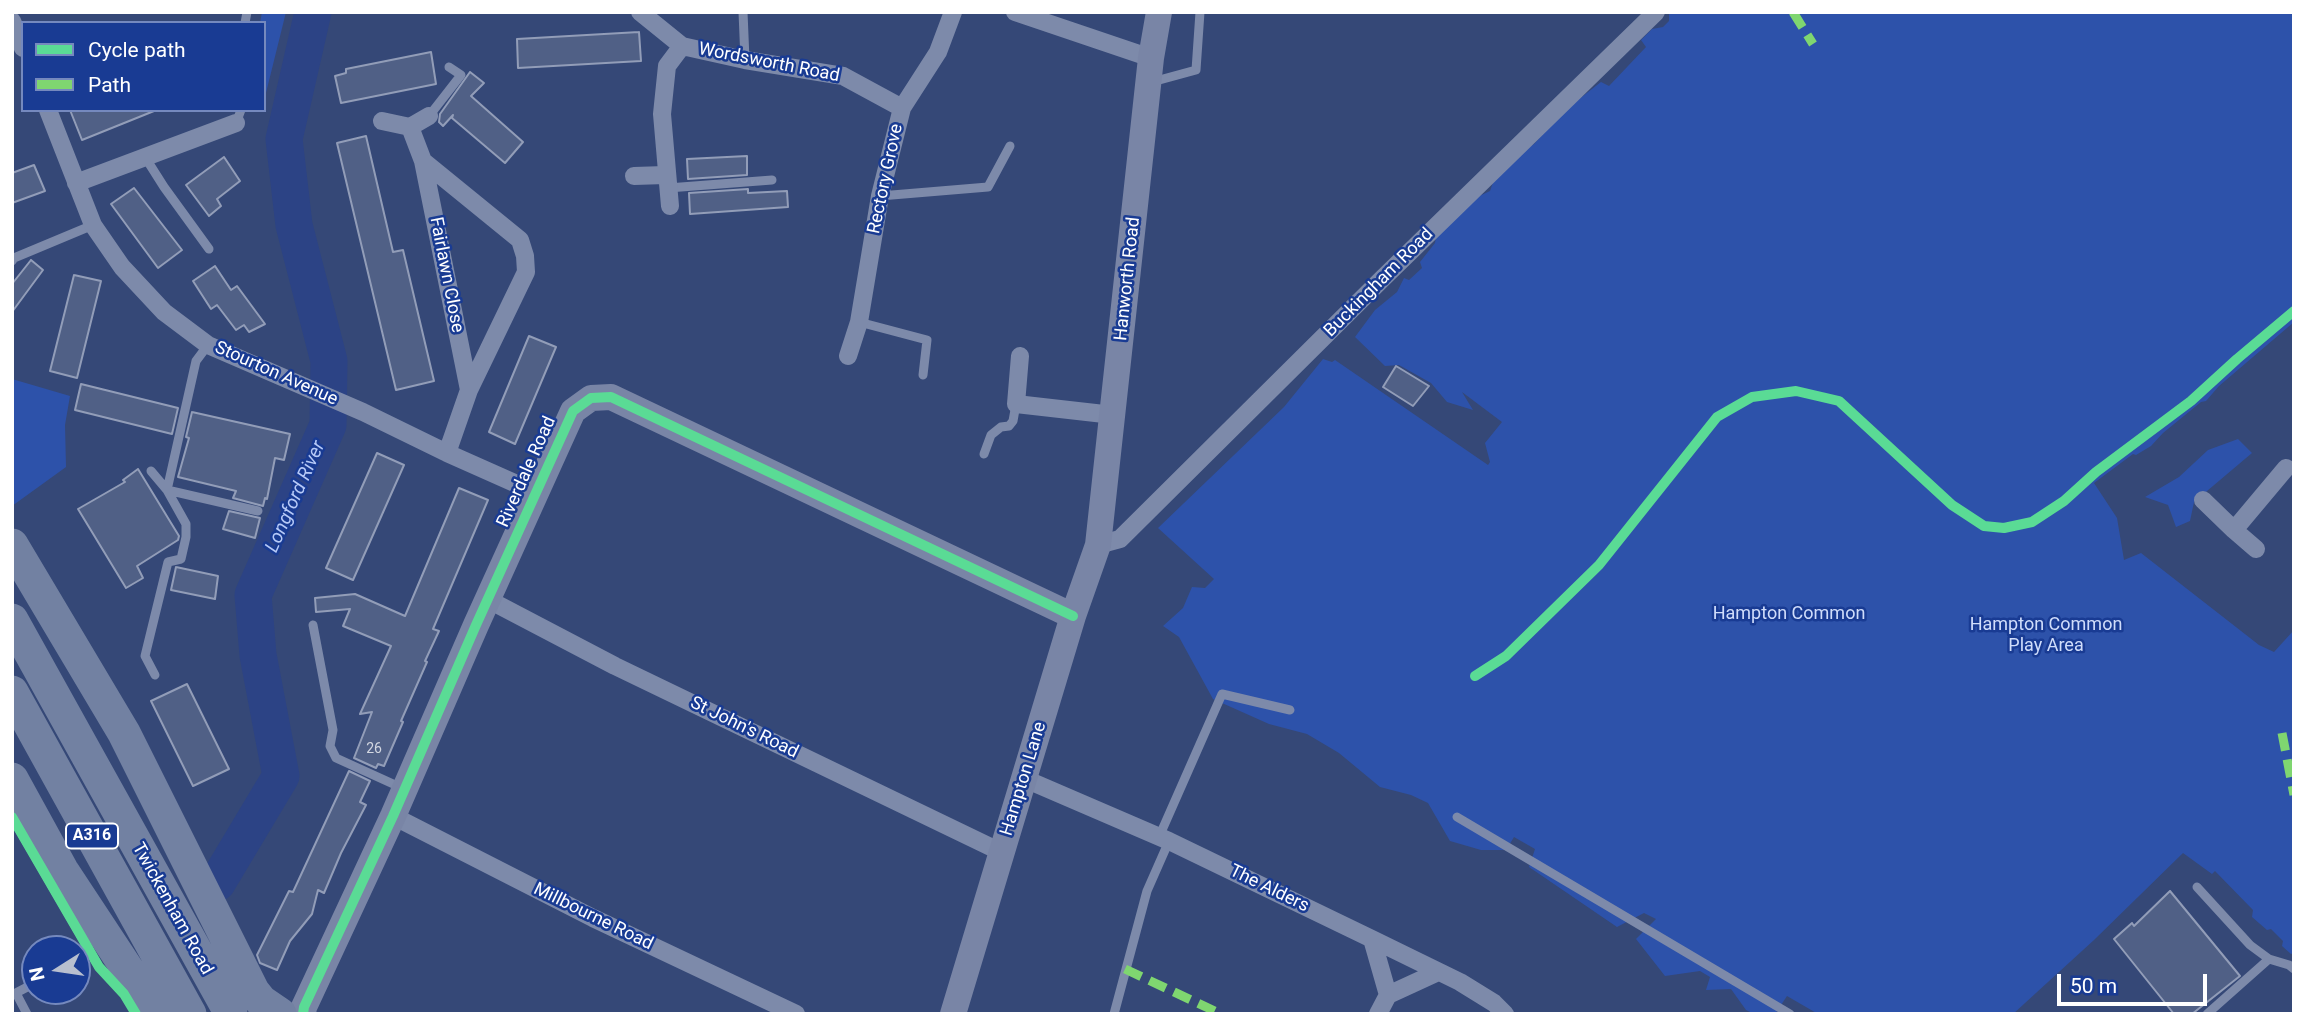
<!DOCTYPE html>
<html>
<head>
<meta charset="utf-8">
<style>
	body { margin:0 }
	#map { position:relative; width:2306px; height:1026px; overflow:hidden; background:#354877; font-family:Roboto,sans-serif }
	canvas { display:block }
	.frame { position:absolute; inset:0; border:14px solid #fff; pointer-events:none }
	.legend { position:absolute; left:21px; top:21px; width:245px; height:91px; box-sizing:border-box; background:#193b93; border:2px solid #7589be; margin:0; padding:9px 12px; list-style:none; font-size:21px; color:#fff }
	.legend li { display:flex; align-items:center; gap:14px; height:35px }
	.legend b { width:35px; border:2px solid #7589be }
	.north { position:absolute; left:21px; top:935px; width:70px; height:70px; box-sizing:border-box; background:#193b93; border:2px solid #7589be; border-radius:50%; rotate:258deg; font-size:19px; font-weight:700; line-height:28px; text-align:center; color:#fff }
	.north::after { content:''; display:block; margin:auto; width:24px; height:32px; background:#b8bfcf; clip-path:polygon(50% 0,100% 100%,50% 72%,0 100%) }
	.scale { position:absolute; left:2057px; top:974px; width:150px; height:32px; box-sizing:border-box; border:4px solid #fff; border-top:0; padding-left:9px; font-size:21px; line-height:24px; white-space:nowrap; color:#fff; -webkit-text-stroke:5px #193b93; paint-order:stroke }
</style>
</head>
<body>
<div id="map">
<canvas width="2306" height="1026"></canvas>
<div class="frame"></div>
<ul class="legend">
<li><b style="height:9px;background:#5adb95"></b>Cycle path</li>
<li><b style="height:9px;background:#7fd670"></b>Path</li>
</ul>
<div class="north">N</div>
<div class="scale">50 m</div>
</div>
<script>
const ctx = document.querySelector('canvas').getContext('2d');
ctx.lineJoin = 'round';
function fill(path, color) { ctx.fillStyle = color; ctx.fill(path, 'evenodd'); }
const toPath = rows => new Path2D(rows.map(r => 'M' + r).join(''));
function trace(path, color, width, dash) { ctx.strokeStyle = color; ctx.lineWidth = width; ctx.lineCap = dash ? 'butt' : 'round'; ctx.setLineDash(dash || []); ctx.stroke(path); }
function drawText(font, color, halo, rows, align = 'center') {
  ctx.font = font + ' Roboto,sans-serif'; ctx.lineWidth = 5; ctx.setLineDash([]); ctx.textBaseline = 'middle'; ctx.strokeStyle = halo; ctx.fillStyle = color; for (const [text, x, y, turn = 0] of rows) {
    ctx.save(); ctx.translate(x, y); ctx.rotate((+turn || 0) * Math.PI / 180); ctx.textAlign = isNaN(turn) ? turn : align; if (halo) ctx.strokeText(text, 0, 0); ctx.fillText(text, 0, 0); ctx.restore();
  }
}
const green = toPath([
	[262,12,286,12,264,101,264,23,260,23],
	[1669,12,2294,12,2294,322,2219,386,2206,401,2201,402,2163,433,2151,446,2136,455,2133,454,2094,483,2117,518,2124,560,2141,553,2259,645,2274,652,2294,630,2294,953,2291,954,2282,946,2283,941,2271,929,2267,930,2252,917,2253,910,2215,871,2212,874,2183,853,2094,940,2013,1014,1818,1014,1787,996,1775,1014,1754,1014,1746,1010,1731,989,1706,990,1710,977,1700,971,1665,976,1636,939,1656,919,1644,913,1617,927,1529,867,1535,849,1514,837,1506,850,1481,850,1450,841,1428,803,1411,795,1380,787,1339,753,1307,734,1269,724,1213,699,1179,637,1163,626,1183,608,1192,587,1205,588,1214,579,1158,528,1284,407,1323,359,1332,362,1335,360,1488,465,1490,462,1485,443,1502,422,1462,392,1473,410,1447,402,1431,383,1399,365,1385,366,1355,337,1375,310,1397,292,1404,278,1409,280,1422,268,1420,262,1435,243,1438,225,1456,207,1490,191,1498,168,1534,144,1565,110,1601,82,1609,86,1646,47,1641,40,1652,29,1663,27,1669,21],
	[12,379,70,396,65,425,66,467,12,506],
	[2238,439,2252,453,2194,502,2190,521,2176,527,2168,505,2145,497,2179,477,2208,450]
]);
const river = toPath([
	[217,883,281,776,258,655,253,595,328,425,329,361,294,225,284,139,313,12]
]);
const building = toPath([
	[639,32,641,61,518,68,517,39,639,32],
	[431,52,436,84,341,103,335,76,346,73,346,69,431,52],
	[470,72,484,83,471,96,523,142,505,163,452,118,453,115,443,126,439,122,440,114,470,72],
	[70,110,153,110,154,111,82,140,70,110],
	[366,136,393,252,403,250,434,381,396,390,337,143,366,136],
	[747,156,747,175,688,179,687,159,747,156],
	[224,157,240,181,217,199,221,206,209,216,186,185,224,157],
	[34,165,45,191,12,203,12,173,34,165],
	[134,188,182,250,158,268,111,204,134,188],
	[748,189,748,193,787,191,788,207,690,214,689,193,748,189],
	[31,260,43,270,12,312,12,284,31,260],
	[215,266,231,290,237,286,265,324,249,332,244,325,236,330,217,305,211,309,193,281,215,266],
	[74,275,101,281,77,378,50,371,74,275],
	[529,336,556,347,515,444,489,432,529,336],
	[1396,366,1429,386,1413,406,1383,387,1396,366],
	[81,384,178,408,172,434,75,410,81,384],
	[192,412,290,434,284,460,275,458,267,499,265,498,263,506,233,498,236,491,178,477,189,438,186,437,192,412],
	[377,453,404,465,353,580,326,568,377,453],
	[138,469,179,536,178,540,137,566,143,578,126,588,78,509,125,482,123,480,138,469],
	[459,488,488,500,433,629,439,631,425,661,427,662,401,721,403,722,384,766,378,764,376,768,354,758,372,712,360,714,391,646,343,626,350,609,316,612,315,598,355,594,405,616,459,488],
	[229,511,260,518,255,538,223,529,229,511],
	[176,567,218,576,215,599,171,590,176,567],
	[187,684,229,769,193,786,151,701,187,684],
	[349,771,370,781,360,802,366,805,341,853,324,893,318,890,312,914,290,941,277,970,260,963,257,955,289,891,293,892,349,771],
	[2170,891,2240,976,2192,1014,2174,1014,2114,939,2132,923,2134,926,2170,891]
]);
const lane = toPath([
	[743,12,745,60],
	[245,23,247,12],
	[1152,82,1196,70,1200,12],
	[429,116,461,75,449,67],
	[236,123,241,110],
	[145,157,164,187,209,249],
	[668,188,772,180],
	[880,196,988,187,1010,146],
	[12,261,14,258,93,225],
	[859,322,927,340,923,375],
	[984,454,991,435,1001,427,1009,426,1013,421,1016,404],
	[151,471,167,490,258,511],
	[313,625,333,730,330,746,336,758,402,788],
	[155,675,145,656,168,562,181,559,186,537,186,524,167,490,196,361,208,345],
	[12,817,99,967],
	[1457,817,1790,1014],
	[1159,837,1222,694,1290,710],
	[2197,887,2250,945,2269,959,2289,965,2294,969],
	[77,959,90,951],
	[16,993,27,1014],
	[12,995,35,983],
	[1114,1014,1147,891,1169,841],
	[2207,1014,2269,959]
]);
const street = toPath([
	[640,12,682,46,745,60,843,76,902,108],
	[1015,12,1151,58],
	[12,21,23,48],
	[48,110,93,225,122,267,164,312,208,345,363,412,447,453,537,493],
	[382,121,410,127,423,161,520,240,525,256,526,272,469,390],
	[410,127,429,116],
	[423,161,469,390,447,453],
	[634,176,665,175],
	[76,183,236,123],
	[670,206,662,114,667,66,682,46],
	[848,356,859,322,880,196,902,108,938,52,953,12],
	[1020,356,1016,404,1113,415],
	[2203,500,2234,530],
	[1098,545,1120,539,1381,280,1656,12],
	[2256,549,2234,530,2286,468],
	[489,600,615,666,1001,852],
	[1025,779,1169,841,1372,939,1460,982,1494,1003,1505,1014],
	[393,816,593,918,796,1014],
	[1372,939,1388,995,1378,1014],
	[1388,995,1438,972]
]);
const secondary = toPath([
	[303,1014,304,1007,393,816,476,625,573,411,591,398,611,397,1073,616],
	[953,1014,1073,616,1098,545,1151,58,1159,12]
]);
const highway = toPath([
	[12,545,124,733,253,991,261,1001,280,1014],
	[12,620,231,1014],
	[12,692,190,1014],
	[12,779,62,870,157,1014]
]);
const quiet = toPath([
	[1793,12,1813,44],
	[2282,733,2294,795],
	[1125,969,1221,1014]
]);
const cycleway = toPath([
	[1475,676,1506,656,1599,565,1717,417,1752,397,1796,391,1839,401,1952,505,1984,526,2004,528,2032,522,2064,501,2096,472,2191,401,2237,359,2294,311],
	[12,817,99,967,124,994,136,1014],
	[303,1014,304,1007,393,816,476,625,573,411,591,398,611,397,1073,616]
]);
const numberNames = [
	["26",374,749]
];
const shields = [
	[92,836,52]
];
const shieldNames = [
	["A316",92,836]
];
const streetNames = [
	["Wordsworth Road",769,63,11],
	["Rectory Grove",886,179,-78],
	["Fairlawn Close",446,275,79],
	["Hanworth Road",1128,279,-84],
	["Buckingham Road",1379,283,-45],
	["Stourton Avenue",276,374,24],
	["Riverdale Road",527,472,-66],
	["St John's Road",744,728,26],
	["Hampton Lane",1024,779,-73],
	["The Alders",1269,889,26],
	["Twickenham Road",172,909,61],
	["Millbourne Road",593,917,26]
];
const parkNames = [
	["Hampton Common",1789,614],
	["Hampton Common",2046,625],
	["Play Area",2046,646]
];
const waterNames = [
	["Longford River",296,497,-66]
];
fill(green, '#2d52aa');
trace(river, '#2c4385', 37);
fill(building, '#506086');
trace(building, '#929db8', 2);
trace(lane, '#7d8aaa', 9);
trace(street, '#7d8aaa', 18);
trace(secondary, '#7985a6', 26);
trace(highway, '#7281a2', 33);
trace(quiet, '#7fd670', 9, [18, 9]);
trace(cycleway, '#5adb95', 10);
drawText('14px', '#d3d7e1', null, numberNames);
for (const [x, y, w] of shields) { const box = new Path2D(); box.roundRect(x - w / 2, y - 12.5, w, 25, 5); ctx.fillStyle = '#193b93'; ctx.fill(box); trace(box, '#fff', 2); }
drawText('bold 16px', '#fff', null, shieldNames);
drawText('18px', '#fff', '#193b93', streetNames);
drawText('18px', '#d0ddfb', '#193b93', parkNames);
drawText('italic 19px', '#b6c9f7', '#193b93', waterNames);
</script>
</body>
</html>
